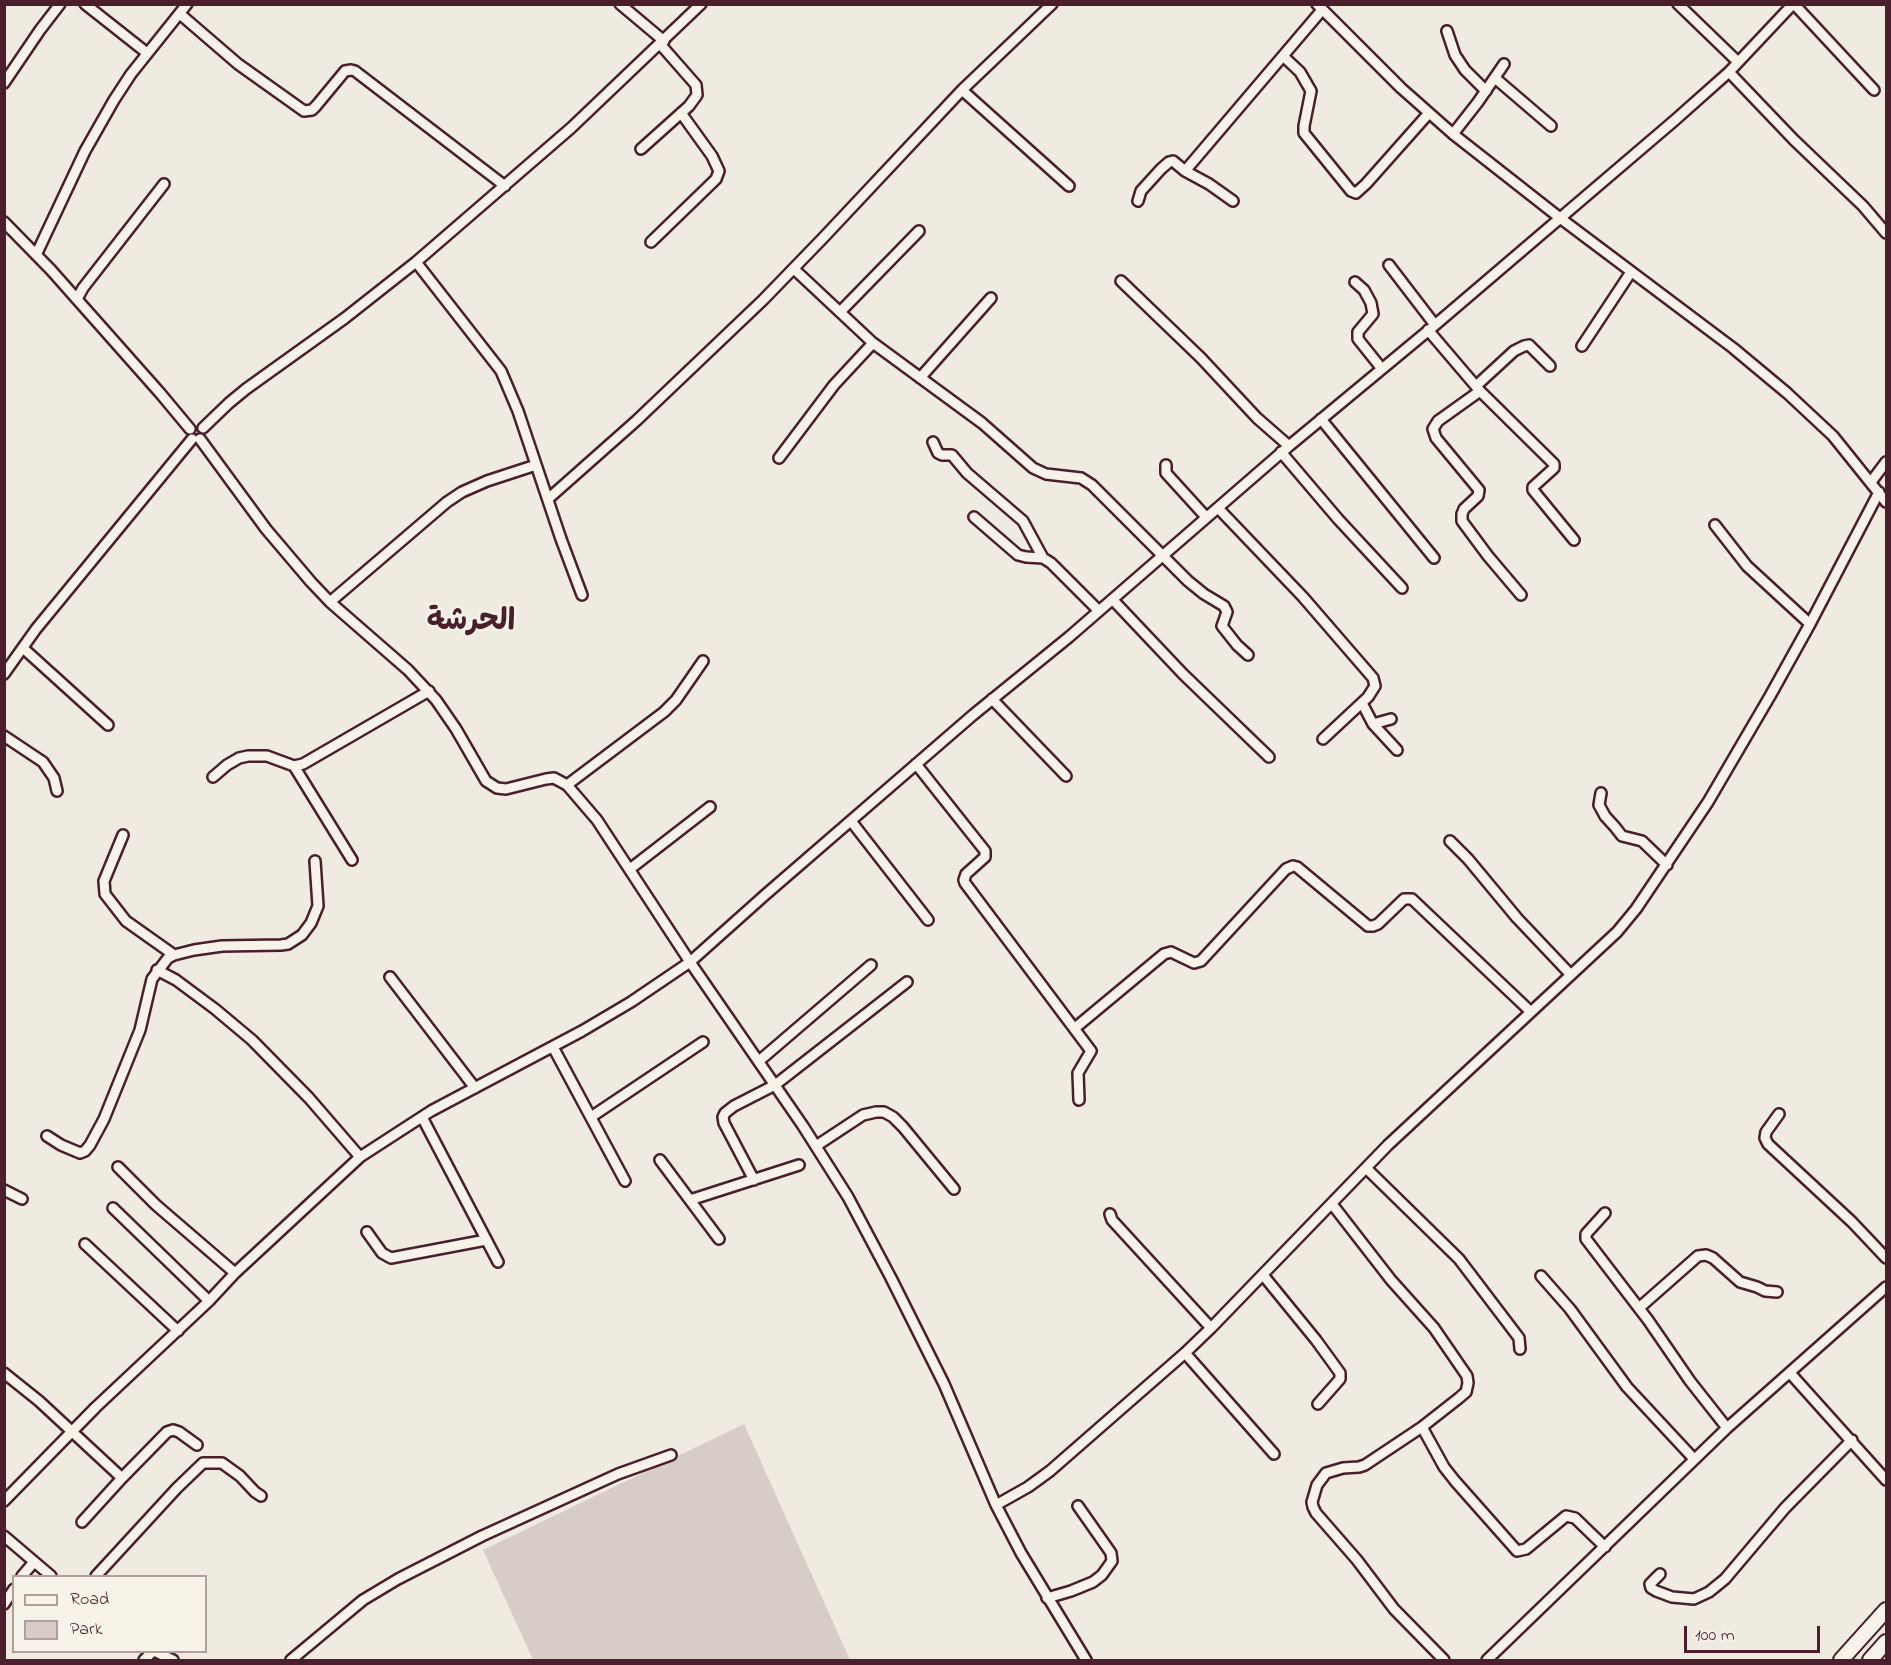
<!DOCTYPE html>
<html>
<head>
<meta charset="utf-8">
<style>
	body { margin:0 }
	#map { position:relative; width:1891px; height:1665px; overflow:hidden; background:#f0ebe0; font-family:"Indie Flower",sans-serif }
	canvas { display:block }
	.frame { position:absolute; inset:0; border:6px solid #4a1f2b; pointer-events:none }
	.legend { position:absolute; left:12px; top:1575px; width:195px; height:78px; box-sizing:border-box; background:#f7f3e8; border:2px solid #b29e9c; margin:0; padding:8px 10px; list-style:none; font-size:18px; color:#4a1f2b }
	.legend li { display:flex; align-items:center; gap:12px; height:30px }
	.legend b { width:30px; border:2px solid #b29e9c }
	.scale { position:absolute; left:1684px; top:1626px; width:136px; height:27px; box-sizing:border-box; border:3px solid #4a1f2b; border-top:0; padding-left:8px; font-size:18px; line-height:21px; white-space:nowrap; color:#4a1f2b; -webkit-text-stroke:4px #f7f3e8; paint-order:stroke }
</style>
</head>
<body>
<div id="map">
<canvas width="1891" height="1665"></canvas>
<div class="frame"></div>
<ul class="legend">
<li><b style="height:8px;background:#f7f3e8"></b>Road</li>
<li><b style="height:16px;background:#d8cdc6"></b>Park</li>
</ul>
<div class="scale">100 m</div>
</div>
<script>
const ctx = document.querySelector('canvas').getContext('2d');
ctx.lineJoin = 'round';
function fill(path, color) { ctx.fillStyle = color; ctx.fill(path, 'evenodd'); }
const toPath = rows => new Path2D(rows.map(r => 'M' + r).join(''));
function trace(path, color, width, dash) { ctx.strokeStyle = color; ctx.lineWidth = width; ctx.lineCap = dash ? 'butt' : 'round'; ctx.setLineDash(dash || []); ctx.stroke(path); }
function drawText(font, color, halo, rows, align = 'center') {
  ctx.font = font + ' "Indie Flower","Playpen Sans Arabic",sans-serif'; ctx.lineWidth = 5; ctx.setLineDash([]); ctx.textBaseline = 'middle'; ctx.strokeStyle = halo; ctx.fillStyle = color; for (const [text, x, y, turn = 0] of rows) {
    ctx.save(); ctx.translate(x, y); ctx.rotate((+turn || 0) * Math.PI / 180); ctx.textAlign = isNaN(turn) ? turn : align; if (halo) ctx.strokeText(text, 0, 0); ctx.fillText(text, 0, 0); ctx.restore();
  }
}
const green = toPath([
	[744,1424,850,1660,533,1660,483,1550]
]);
const minor = toPath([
	[85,4,147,53],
	[620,4,664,41],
	[1317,4,1401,88,1453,134,1560,218,1733,348,1787,393,1833,436,1886,502],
	[1678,4,1738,62],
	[1794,4,1874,90],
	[180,14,238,64,304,111,312,110,316,106,345,71,351,70,355,71,505,186],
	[1447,31,1455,55,1465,70,1486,91],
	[1283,56,1300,72,1311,91,1304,126,1304,133,1351,191,1356,193,1366,184,1429,113],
	[1729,72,1794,140,1863,206,1886,233],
	[1495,78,1551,126],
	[4,83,40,30,60,4],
	[962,90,1069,186],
	[1453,134,1478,102,1504,64],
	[641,149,689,106,697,95,696,85,660,44],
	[1185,171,1209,184,1233,201],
	[1138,201,1141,191,1161,169,1169,162,1173,161,1185,171,1322,10],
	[4,222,51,270,160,393,190,429],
	[651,242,716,179,719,171,712,156,681,113],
	[36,255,85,151,114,100,131,74,187,4],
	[416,262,501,371,518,411,561,539,582,595],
	[1389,265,1435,325],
	[794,269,873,343,982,423,1033,468,1046,474,1081,478,1092,485,1188,581,1204,594,1224,606,1227,612,1222,626,1237,645,1248,655],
	[1121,281,1201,358,1257,418,1289,446],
	[1355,282,1364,290,1371,303,1373,314,1358,332,1358,339,1382,369],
	[77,299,83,288,164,184],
	[840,312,919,231],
	[1428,330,1480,391,1438,421,1433,429,1436,438,1479,490,1478,496,1464,509,1462,514,1462,521,1488,556,1521,595],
	[1582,346,1631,272],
	[920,378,991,298],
	[1476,386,1514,351,1524,346,1529,345,1550,366],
	[1480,391,1554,464,1554,468,1533,487,1533,490,1574,540],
	[1321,419,1434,558],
	[203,428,229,403,246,389,345,318,416,262,571,128,701,4],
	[200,439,266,529,311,582,330,602,408,670,436,700,456,729,486,781,497,788,506,789,546,779,554,778,567,785,597,820,690,962,803,1126,848,1197,891,1278,944,1384,996,1505,1021,1553,1086,1660],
	[933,442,938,453,942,455,952,455,967,473,1023,521,1043,558],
	[1281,452,1338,519,1402,588],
	[779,458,834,385,873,343],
	[1166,465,1166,473,1206,517],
	[1871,482,1886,462],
	[548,499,636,421,763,300,824,237,962,90,1052,4],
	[1218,508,1303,597,1373,678,1375,686,1368,697,1323,739],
	[974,517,1018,555,1026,557,1043,558,1051,563,1099,611],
	[1715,525,1747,566,1810,624],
	[1113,600,1183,674,1269,757],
	[330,602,447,502,462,492,487,481,536,465],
	[23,648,108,725],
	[4,674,36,629,192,439],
	[992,699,1066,776],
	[1362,703,1373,724,1391,719],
	[1373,724,1397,750],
	[4,736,43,762,54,778,57,791],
	[916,764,985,851,985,857,966,874,964,880,965,883,1091,1051,1078,1073,1079,1100],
	[294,766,352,860],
	[213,777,227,765,239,758,248,756,267,756,294,766,303,764,429,691],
	[567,785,664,712,676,700,703,661],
	[1601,793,1599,805,1605,816,1615,827,1622,836,1642,841,1667,865],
	[851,821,928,920],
	[123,835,104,881,105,894,126,921,174,955],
	[1450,841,1468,859,1517,918,1571,975],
	[630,869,710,807],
	[157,970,176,980,215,1009,252,1040,309,1098,360,1157],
	[390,977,475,1088],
	[1075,1028,1164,954,1171,952,1194,963,1201,961,1286,869,1293,866,1297,867,1368,926,1373,926,1378,924,1404,899,1412,899,1531,1012],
	[553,1047,625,1181],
	[759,1061,871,965],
	[1779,1114,1766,1132,1765,1138,1768,1144,1852,1222,1886,1258],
	[422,1117,498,1262],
	[591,1117,703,1042],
	[47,1136,61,1145,80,1153,85,1151,90,1145,104,1119,140,1030,152,979,168,958,174,955,194,950,222,946,281,945,288,944,302,935,311,923,318,906,315,861],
	[816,1146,863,1115,876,1112,884,1112,893,1117,903,1127,954,1189],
	[660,1160,719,1239],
	[118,1167,156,1205,235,1273],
	[1366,1168,1459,1259,1519,1338,1520,1349],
	[754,1180,724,1123,723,1117,725,1113,734,1106,775,1085,907,982],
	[4,1190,22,1199],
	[690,1200,799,1165],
	[1332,1204,1391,1280,1434,1328,1467,1376,1468,1383,1466,1392,1459,1398,1422,1427,1365,1465,1359,1467,1343,1468,1326,1473,1317,1485,1312,1502,1313,1507,1316,1513,1357,1560,1394,1609,1444,1660],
	[113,1208,209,1301],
	[1605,1213,1586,1234,1586,1239,1648,1320,1690,1381,1727,1428],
	[1110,1214,1112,1220,1211,1328],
	[367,1232,382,1253,391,1258,486,1240],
	[85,1244,178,1331],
	[1263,1275,1316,1340,1340,1373,1340,1379,1318,1404],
	[1541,1276,1570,1309,1627,1387,1694,1459],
	[1639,1308,1698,1256,1706,1255,1713,1258,1740,1282,1757,1287,1765,1291,1777,1292],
	[1185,1353,1274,1454],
	[4,1373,39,1401,122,1478,82,1522],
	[1790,1373,1886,1480],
	[1422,1427,1444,1467,1455,1481,1517,1551,1526,1549,1566,1516,1575,1518,1605,1547],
	[122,1478,167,1432,173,1430,179,1432,197,1445],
	[4,1501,96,1407,209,1301,235,1273,360,1157,431,1111,582,1031,631,1002,690,962,765,895,973,715,1069,637,1289,446,1435,325,1675,120,1729,72,1793,4],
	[996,1505,1028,1487,1050,1471,1185,1353,1211,1328,1388,1145,1617,932,1636,909,1708,802,1770,696,1810,624,1879,492],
	[4,1536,51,1576],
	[1660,1574,1650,1584,1651,1588,1656,1591,1672,1597,1694,1599,1709,1592,1725,1579,1785,1508,1852,1440],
	[22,1576,34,1562],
	[96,1576,177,1488,203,1463,222,1463,240,1476,255,1492,261,1496],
	[1047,1598,1071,1591,1093,1582,1102,1575,1112,1561,1111,1553,1078,1506],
	[4,1604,14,1589],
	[156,1652,173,1660],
	[144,1660,152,1652],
	[291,1660,363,1600,398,1579,482,1536,618,1474,671,1455],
	[1487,1660,1727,1428,1886,1287]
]);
const highway = toPath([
	[1841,1660,1886,1610],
	[1870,1660,1886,1642]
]);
const districtNames = [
	["الحرشة",471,624]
];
fill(green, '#d8cdc6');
trace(minor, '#4a1f2b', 14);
trace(highway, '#4a1f2b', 18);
trace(minor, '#f7f3e8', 9);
trace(highway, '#f7f3e8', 14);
drawText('bold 30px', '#4a1f2b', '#f7f3e8', districtNames);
</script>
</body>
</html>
